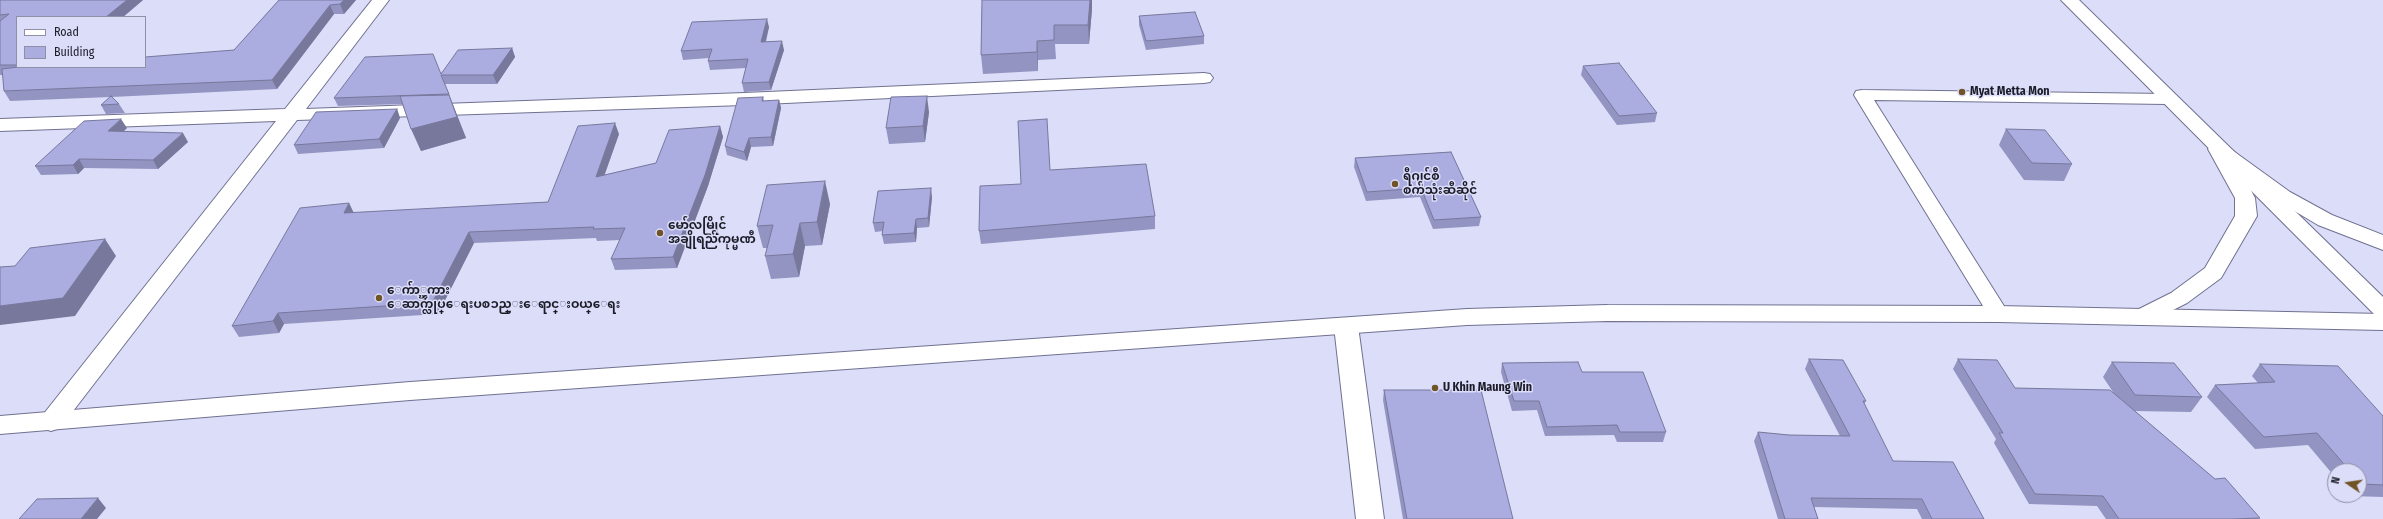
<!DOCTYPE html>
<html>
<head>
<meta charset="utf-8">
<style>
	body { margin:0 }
	#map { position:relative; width:2383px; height:519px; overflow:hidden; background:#dbddf9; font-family:"Fira Sans Condensed",sans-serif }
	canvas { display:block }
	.legend { position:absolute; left:16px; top:16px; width:130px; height:52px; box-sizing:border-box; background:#dbddf9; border:1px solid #8f90a6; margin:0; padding:5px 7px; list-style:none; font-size:12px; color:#1c1c29 }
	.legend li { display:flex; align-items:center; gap:8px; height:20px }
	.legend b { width:20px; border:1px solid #8f90a6 }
	.north { position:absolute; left:2327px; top:463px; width:40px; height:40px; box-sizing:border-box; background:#dbddf9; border:1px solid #8f90a6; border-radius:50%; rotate:283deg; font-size:11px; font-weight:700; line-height:16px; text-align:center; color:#1c1c29 }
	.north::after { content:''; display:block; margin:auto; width:14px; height:18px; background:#705326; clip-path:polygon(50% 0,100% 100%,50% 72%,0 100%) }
</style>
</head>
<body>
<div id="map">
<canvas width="2383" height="519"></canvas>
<ul class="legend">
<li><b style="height:5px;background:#fff"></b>Road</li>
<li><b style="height:11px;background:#abace0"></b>Building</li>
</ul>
<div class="north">N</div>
</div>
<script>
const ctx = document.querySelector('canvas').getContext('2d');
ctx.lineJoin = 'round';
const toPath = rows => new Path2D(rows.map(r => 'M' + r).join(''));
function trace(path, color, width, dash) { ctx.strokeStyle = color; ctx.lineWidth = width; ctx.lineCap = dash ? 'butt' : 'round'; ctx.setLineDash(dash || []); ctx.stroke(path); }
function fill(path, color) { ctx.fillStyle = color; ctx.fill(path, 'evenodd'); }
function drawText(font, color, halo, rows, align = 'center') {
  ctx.font = font + ' "Fira Sans Condensed","Noto Sans Myanmar",sans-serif'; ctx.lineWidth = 3; ctx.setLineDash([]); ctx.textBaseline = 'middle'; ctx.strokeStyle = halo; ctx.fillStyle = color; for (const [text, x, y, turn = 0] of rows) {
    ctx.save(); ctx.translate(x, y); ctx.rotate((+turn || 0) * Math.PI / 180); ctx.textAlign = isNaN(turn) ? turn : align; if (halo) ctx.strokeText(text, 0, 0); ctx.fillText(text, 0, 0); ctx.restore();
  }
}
const lane = toPath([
	[1862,90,2167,94,2173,95,2176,99,2173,103,2167,104,1874,100,2009,314,2005,319,1998,321,1991,319,1854,95,1856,91,1862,90]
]);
const street = toPath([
	[372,0,389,0,306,109,744,93,1204,73,1210,74,1213,78,1210,82,1204,83,744,105,297,120,60,428,51,431,42,428,38,422,42,416,276,121,0,131,0,119,285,109,372,0],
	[1346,318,1354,320,1358,326,1384,519,1356,519,1334,326,1338,320,1346,318]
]);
const secondary = toPath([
	[2061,0,2079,0,2383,297,2383,318,2375,315,2061,0]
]);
const primary = toPath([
	[2218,143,2225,145,2290,192,2332,215,2383,235,2383,250,2318,225,2276,200,2244,177,2255,198,2257,216,2221,278,2187,303,2149,322,2141,325,2133,322,2129,317,2133,312,2171,293,2205,268,2235,216,2235,198,2208,149,2211,145,2218,143]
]);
const highway = toPath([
	[1607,305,1998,306,2383,314,2383,330,1998,322,1607,321,1467,325,410,400,0,434,0,416,410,382,1467,309,1607,305]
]);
const wall = toPath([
	[0,0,143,0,123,17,17,17,17,67,145,67,234,50,279,0,356,0,344,14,334,14,277,89,112,97,119,104,125,113,106,114,101,105,110,97,10,101,4,91,3,75,0,75],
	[982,0,1092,0,1092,9,1089,44,1055,44,1056,59,1038,60,1038,71,983,74,981,55],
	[1139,16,1204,36,1204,44,1146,50,1139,25],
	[769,27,766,42,784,50,771,90,744,92,742,83,746,68,710,70,708,61,709,58,683,60,681,51],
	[512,48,515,57,497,84,445,84,466,138,421,151,402,104,338,106,334,98,441,73],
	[1583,66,1657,113,1655,122,1617,125,1581,75],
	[763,97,764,101,779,100,781,108,773,146,751,147,747,161,727,155,725,146],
	[397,109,400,118,384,148,298,154,294,145],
	[929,112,925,142,889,144,886,128],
	[720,126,723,137,708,186,677,268,615,270,611,259,620,240,597,241,596,238,474,243,438,314,284,324,279,333,239,337,232,326,349,203,354,213,548,202,619,134,604,175,656,163],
	[127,128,123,132,188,142,158,169,84,168,78,174,41,175,35,166],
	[2006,129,2072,164,2064,181,2024,180,1999,145],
	[1451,152,1481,217,1479,226,1433,229,1420,197,1366,201,1354,167,1355,158],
	[1050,170,1155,216,1155,229,981,244,979,231,1021,184],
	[932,197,929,227,917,228,916,242,884,244,882,235,883,231,875,232,873,223],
	[830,204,822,245,805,246,799,277,771,279,765,256,767,248,763,248,757,226],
	[1809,359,1866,401,1864,404,1893,461,1984,519,1922,519,1917,509,1814,507,1818,519,1778,519,1754,441,1758,432,1789,435,1840,436,1805,369],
	[1958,359,2015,388,2113,392,2103,377,2112,362,2202,397,2191,412,2135,411,2260,518,2259,519,2106,519,2097,506,2029,504,1994,443,1996,439,1953,369],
	[1502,363,1582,372,1666,432,1663,442,1617,442,1614,435,1545,436,1537,410,1512,411,1501,372],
	[2260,364,2383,416,2383,497,2351,496,2350,495,2359,495,2359,471,2335,471,2335,477,2308,445,2255,449,2207,397,2215,385,2258,383,2252,376],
	[1384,390,1513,519,1403,519,1383,400]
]);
const shadedWall = toPath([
	[127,0,143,0,123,17,106,17],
	[344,0,356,0,344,14,340,4],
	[1090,0,1092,0,1092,9,1089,44,1088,25],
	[330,5,334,14,277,89,272,80],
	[767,19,769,27,763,51,761,42],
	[782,41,784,50,771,90,769,82],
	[1037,41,1038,60,1038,71,1037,52],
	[512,48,515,57,497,84,493,75],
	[449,95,466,138,421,151,411,129],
	[927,96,929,112,925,142,923,126],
	[779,100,781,108,773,146,771,137],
	[397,109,400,118,384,148,379,139],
	[121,119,127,128,114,140,108,131],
	[615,123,619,134,600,188,596,177],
	[720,126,723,137,708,186,677,268,673,257],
	[183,133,188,142,158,169,153,160],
	[749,138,751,147,747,161,744,152],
	[79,159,84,168,78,174,73,165],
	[825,181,830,204,822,245,817,222],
	[931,188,932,197,929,227,928,218],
	[349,203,354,214,344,213],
	[916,219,917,228,916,242,914,233],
	[800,223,805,246,799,277,793,254],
	[469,232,474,243,438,314,432,303],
	[105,239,116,256,75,316,0,325,0,306],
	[278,313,284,324,279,333,273,321],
	[98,498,106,508,97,519,81,519]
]);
const building = toPath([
	[0,0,127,0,106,17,17,17,17,65,0,65,0,21,9,14,0,15,0,0],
	[279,0,344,0,340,4,330,5,272,80,4,91,2,69,18,67,145,67,145,57,234,50,279,0],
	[982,0,1090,0,1088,25,1054,25,1054,40,1037,41,1037,52,981,55,982,0],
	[1195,12,1204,36,1146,41,1139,16,1195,12],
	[767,19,761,42,782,41,769,82,742,83,748,59,708,61,712,49,681,51,692,22,767,19],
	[512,48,493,75,441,75,449,94,334,98,365,57,433,54,441,74,458,50,512,48],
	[1619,63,1657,113,1619,116,1583,66,1619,63],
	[449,95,457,117,411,129,400,96,449,95],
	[111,96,119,104,101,105,111,96],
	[927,96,923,126,886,128,891,97,927,96],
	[763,97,762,101,779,100,771,137,749,138,744,152,725,146,738,98,763,97],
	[397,109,379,139,294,145,316,112,397,109],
	[121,119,108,131,183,133,153,160,79,159,73,165,35,166,84,121,121,119],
	[1047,119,1050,170,1146,164,1155,216,979,231,980,186,1021,184,1018,121,1047,119],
	[615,123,596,177,656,163,669,130,720,126,705,175,673,257,611,259,625,228,593,229,594,227,469,232,432,303,278,313,273,321,232,326,300,208,349,203,344,213,548,202,578,126,615,123],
	[2006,129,2045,130,2072,164,2032,163,2006,129],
	[1451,152,1481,217,1434,220,1421,188,1367,192,1355,158,1451,152],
	[825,181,817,222,800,223,793,254,765,256,773,225,757,226,767,185,825,181],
	[931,188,928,218,916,219,914,233,882,235,884,222,873,223,878,191,931,188],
	[105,239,63,298,0,306,0,267,15,266,30,248,105,239],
	[1809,359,1843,360,1866,401,1863,401,1893,461,1953,462,1984,519,1932,519,1922,499,1811,498,1818,519,1785,519,1758,432,1789,435,1850,436,1809,359],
	[1958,359,1997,360,2015,388,2110,390,2215,479,2225,478,2260,518,2233,519,2119,519,2103,496,2035,494,1999,433,2003,433,1958,359],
	[1578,362,1582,372,1643,372,1666,432,1620,432,1617,425,1547,427,1539,401,1514,401,1502,363,1578,362],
	[2112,362,2174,363,2202,397,2135,395,2112,362],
	[2260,364,2338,366,2383,416,2383,485,2361,484,2359,482,2359,471,2350,471,2317,433,2264,437,2215,385,2275,382,2260,364],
	[1384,390,1481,390,1513,519,1407,519,1384,390],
	[98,498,81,519,19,519,37,499,98,498]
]);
const markers = [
	[1962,92,4,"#705326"],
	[1395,184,4,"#705326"],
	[660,233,4,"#705326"],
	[379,298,4,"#705326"],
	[1435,388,4,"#705326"]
];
const poiNames = [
	["Myat Metta Mon",1970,92],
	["ရီဂျင်စီ",1403,177],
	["စက်သုံးဆီဆိုင်",1403,191],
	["မော်လမြိုင်",668,226],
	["အချိုရည်ကုမ္မဏီ",668,240],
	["ေက်ာ္ၾကား",387,291],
	["ေဆာက္လုပ္ေရးပစၥည္းေရာင္းဝယ္ေရး",387,305],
	["U Khin Maung Win",1443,388]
];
trace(lane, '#707190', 2);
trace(street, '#707190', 2);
trace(secondary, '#707190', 2);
trace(primary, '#707190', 2);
trace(highway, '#707190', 2);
fill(lane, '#fff');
fill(street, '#fff');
fill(secondary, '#fff');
fill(primary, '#fff');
fill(highway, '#fff');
fill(wall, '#9394c1');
fill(shadedWall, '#78789d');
fill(building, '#abace0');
trace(building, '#78789d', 1);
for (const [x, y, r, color] of markers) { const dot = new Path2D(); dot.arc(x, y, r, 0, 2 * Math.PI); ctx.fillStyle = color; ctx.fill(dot); trace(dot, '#dbddf9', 1.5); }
drawText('bold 12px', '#1c1c29', '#dbddf9', poiNames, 'left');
</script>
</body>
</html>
